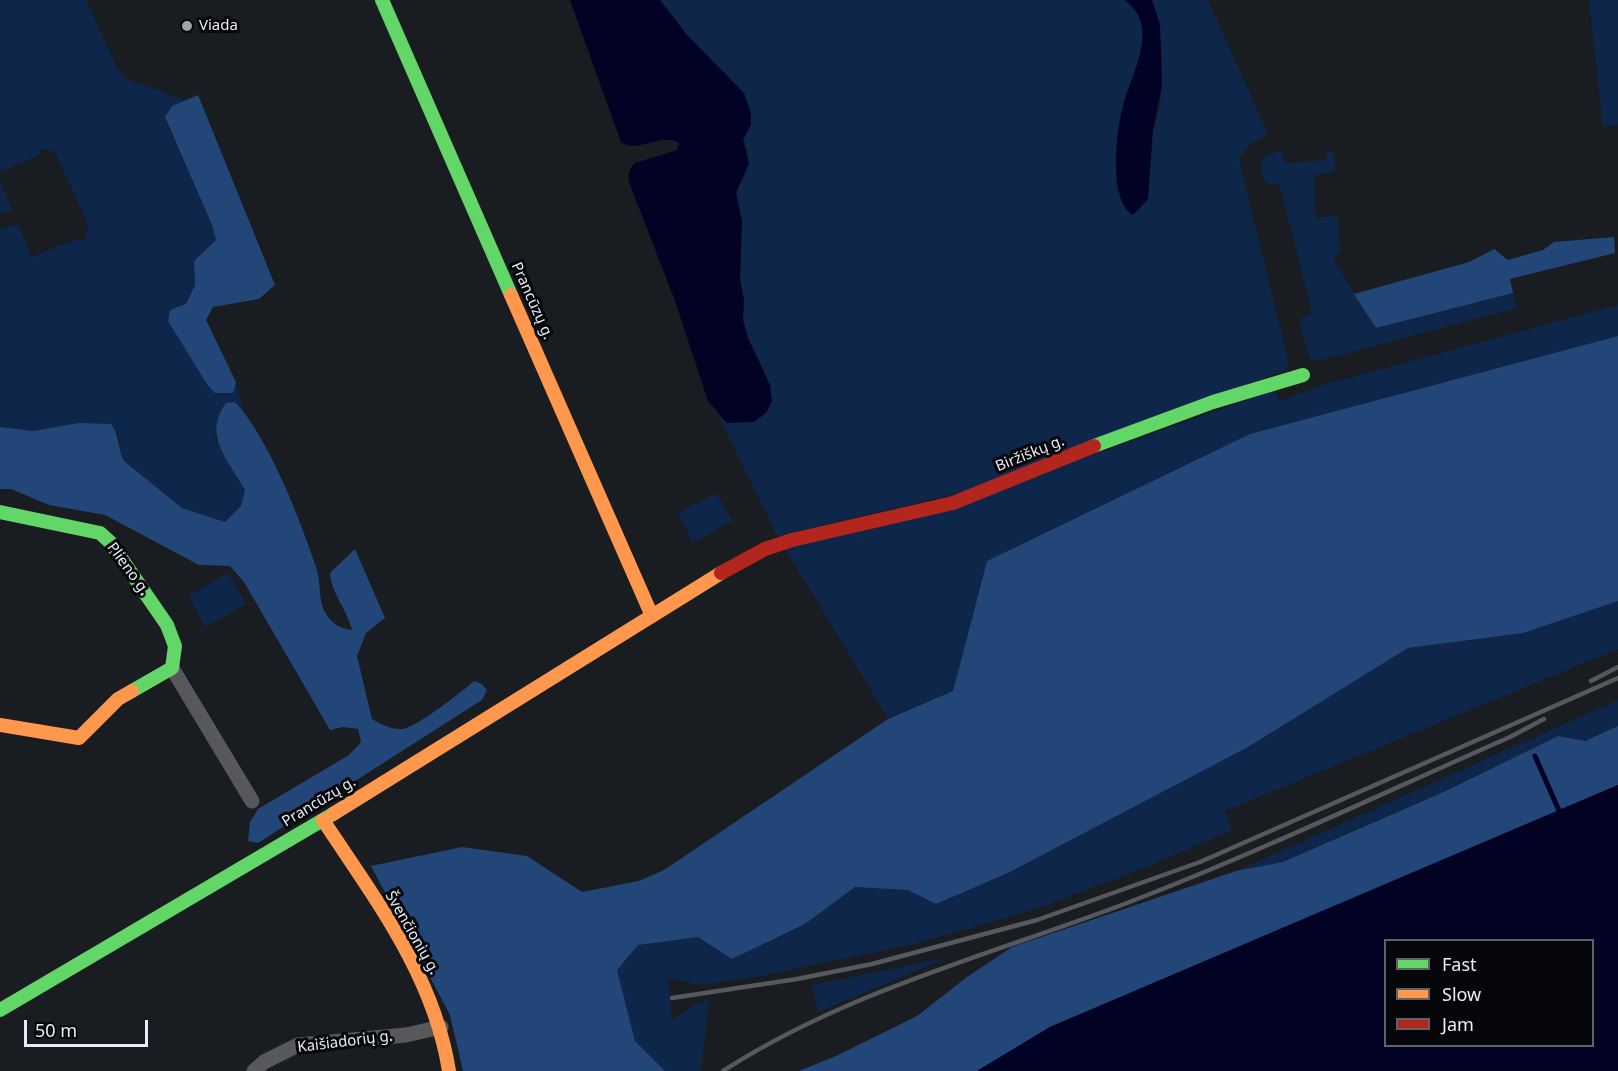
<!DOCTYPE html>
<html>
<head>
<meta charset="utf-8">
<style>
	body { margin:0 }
	#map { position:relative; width:1618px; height:1071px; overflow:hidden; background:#191c20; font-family:"Noto Sans",sans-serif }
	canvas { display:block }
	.legend { position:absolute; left:1384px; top:939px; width:210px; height:108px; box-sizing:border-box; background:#050609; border:2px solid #606266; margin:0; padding:8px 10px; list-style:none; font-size:18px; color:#e9ecf2 }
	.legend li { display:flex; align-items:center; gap:12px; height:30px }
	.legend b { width:30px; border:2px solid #606266 }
	.scale { position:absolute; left:24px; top:1020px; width:124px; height:27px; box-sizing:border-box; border:3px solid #e9ecf2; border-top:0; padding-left:8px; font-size:18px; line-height:21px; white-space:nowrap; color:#e9ecf2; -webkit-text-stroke:4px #050609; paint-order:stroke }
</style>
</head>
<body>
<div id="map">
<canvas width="1618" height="1071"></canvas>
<ul class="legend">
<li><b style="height:8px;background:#63d668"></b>Fast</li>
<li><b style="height:8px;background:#ff974d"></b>Slow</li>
<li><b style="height:8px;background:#b3261e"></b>Jam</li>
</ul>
<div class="scale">50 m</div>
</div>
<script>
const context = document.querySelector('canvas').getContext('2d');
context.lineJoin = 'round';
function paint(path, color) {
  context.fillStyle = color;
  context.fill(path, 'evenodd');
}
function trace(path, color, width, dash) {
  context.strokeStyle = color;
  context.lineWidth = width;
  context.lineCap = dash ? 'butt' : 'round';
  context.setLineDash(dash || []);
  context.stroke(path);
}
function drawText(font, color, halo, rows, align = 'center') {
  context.font = font + ' "Noto Sans",sans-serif';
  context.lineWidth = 6;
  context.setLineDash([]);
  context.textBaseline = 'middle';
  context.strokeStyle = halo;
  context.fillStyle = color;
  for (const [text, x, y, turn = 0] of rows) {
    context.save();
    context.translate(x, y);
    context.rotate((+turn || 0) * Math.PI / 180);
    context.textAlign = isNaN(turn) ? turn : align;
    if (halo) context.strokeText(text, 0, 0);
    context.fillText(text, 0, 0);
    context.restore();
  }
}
const green = new Path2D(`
	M 0,0 L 86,0 L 117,68 L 129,80 L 185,100 L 172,106 L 165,118 L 212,225 L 216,240 L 194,261 L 195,285 L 186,304 L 233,393 L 236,382 L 243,411 L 235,402 L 215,437 L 245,490 L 241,506 L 225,522 L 182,508 L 124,461 L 119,451 L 119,434 L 78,423 L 33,431 L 0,427 L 0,230 L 18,224 L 32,257 L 76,239 L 84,241 L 88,225 L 55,152 L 41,149 L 39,155 L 0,172 Z
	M 660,0 L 1125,0 C 1162,28 1131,73 1123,108 C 1117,133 1115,166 1117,192 C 1129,172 1142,152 1152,132 C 1168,100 1163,33 1152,0 L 1208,0 L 1268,134 L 1248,146 L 1239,159 L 1289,364 L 1283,371 L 962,492 L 777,536 L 718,415 L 727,423 L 770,385 L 748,338 L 743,320 L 744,300 L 740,279 L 742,221 L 735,200 L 738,186 L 745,175 L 748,151 L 743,140 C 749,122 753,124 748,102 L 687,35 Z
	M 1589,0 L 1618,0 L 1618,125 L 1603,127 Z
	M 1326,148 L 1334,153 L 1335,172 L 1314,175 L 1316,218 L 1338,216 L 1340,252 L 1333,259 L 1376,328 L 1513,293 L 1517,308 L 1318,361 L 1309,358 L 1299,320 L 1312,312 L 1279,183 L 1270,184 L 1263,180 L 1260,164 L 1267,154 L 1283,151 L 1284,163 L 1327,160 Z
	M 0,181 L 12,210 L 0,214 Z
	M 1618,305 L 1618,336 L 1250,434 L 987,561 L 953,691 L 888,718 L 785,549 L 1104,451 L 1275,390 L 1280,401 L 1323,385 Z
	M 717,493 L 732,521 L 693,543 L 678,513 Z
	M 228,573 L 246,604 L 206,627 L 188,596 Z
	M 1618,601 L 1618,649 L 1225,811 L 1232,830 L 1147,867 L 1039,908 L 918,943 L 762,976 L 698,985 L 668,978 L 672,1020 L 698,1003 L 709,1000 L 701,1071 L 665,1071 L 635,1041 L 617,970 L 638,945 L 698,937 L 732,959 L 805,924 L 855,887 L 908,890 L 936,904 L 1008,873 L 1248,747 L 1408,648 L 1523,633 Z
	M 1618,700 L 1618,726 L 1585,741 L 1558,736 L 1448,790 L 1283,862 L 1236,871 Z
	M 950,957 L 818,1012 L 811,985 Z`);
const forest = new Path2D(`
	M 198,95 L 275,285 L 259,299 L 213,307 L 206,320 L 236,382 L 233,393 L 215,393 L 207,384 L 168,321 L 170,310 L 186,304 L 195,285 L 194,261 L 216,240 L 212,225 L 165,117 L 172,106 Z
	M 1614,237 L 1615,253 L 1510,279 L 1513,293 L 1376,328 L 1354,294 L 1469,262 L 1494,249 L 1508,260 L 1543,250 L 1554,242 Z
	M 1618,336 L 1618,601 L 1523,633 L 1408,648 L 1248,747 L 1008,873 L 936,904 L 908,890 L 855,887 L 805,924 L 732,959 L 698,937 L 638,945 L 617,970 L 635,1041 L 665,1071 L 463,1071 L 450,1015 L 371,866 L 462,847 L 527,856 L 582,892 L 639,881 L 664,870 L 888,719 L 953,691 L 987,561 L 1250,434 Z
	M 235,402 C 269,438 301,522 317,570 C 321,583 318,602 326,614 C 333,625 340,628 352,630 C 347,609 332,595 330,573 L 355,549 L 385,618 L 366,633 L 357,656 L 372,719 C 381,724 391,730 403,729 C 418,726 460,693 474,681 L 482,684 L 487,690 L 482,700 L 258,843 L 248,841 L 250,822 L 258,809 L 349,755 L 361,742 L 358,729 L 343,727 L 330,730 L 244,582 L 230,566 L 199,565 L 105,515 L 49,505 L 11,489 L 0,489 L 0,427 L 33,431 L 78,423 L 111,424 C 120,436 117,448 124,461 L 182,508 L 225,522 L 241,506 L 245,490 C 229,460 202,436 226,403 Z
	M 1618,726 L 1618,785 L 1050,1027 L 977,1071 L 799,1071 L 836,1056 L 917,1016 L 967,977 L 1012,947 L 1236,871 L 1283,862 L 1448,790 L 1558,736 L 1585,741 Z`);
const water = new Path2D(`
	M 570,0 L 660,0 L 687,35 L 744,93 L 751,113 L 751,125 L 743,140 L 749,163 L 736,193 L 742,221 L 740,279 L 744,300 L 743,320 L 748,338 L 770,385 L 772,401 L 766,413 L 754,422 L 727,423 L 708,401 L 674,298 L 630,185 C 627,176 628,170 635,163 L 677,150 L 679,143 C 662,132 637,154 621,142 Z
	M 1125,0 L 1152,0 L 1160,24 L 1162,85 L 1153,130 L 1148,199 L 1133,215 C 1108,200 1116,132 1123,106 C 1132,72 1161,27 1125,0 Z
	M 1618,785 L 1618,1071 L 977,1071 L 1050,1027 ZM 1386,940 L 1592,940 L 1592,1046 L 1386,1046 Z`);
const stream = new Path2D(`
	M 1535,756 L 1561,815`);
const street = new Path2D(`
	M 172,668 L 252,801
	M 254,1071 L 264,1062 L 298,1045 L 406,1035 L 441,1027`);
const fast = new Path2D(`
	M 382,0 L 511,295
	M 1094,446 L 1213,402 L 1303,375
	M 0,512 L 100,533 L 110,542 L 167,625 L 175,646 L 172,668 L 132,691
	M 0,1010 L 333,814`);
const slow = new Path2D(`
	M 511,295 L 652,616
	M 0,725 L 79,738 L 118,699 L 132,691
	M 333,814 L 721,573
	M 323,820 C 375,899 434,975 449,1071`);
const jam = new Path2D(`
	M 721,573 L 765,549 L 792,540 L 953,503 L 1094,446`);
const rail = new Path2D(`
	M 1591,681 L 1618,667
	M 672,998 L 797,979 L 872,964 L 1037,920 L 1200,862 L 1618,678
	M 723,1071 C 847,991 990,955 1127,903 C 1257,853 1383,793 1510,737 L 1544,719`);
const markers = [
	[187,26,6,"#a0a3a8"]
];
const poiNames = [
	["Viada",199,26]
];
const streetNames = [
	["Prancūzų g.",532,301,66],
	["Biržiškų g.",1030,454,-22],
	["Plieno g.",128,569,54],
	["Prancūzų g.",319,802,-31],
	["Švenčionių g.",412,933,60],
	["Kaišiadorių g.",345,1042,-7]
];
paint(green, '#0e264a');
paint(forest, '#234679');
paint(water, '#020324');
trace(stream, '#020324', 5);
trace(street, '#56585c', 15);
trace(fast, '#63d668', 14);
trace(slow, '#ff974d', 14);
trace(jam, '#b3261e', 14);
trace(rail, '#55585c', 4.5);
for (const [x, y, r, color] of markers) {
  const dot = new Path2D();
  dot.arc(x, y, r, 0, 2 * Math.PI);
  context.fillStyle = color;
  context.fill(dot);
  trace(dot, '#050609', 2);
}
drawText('15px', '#e9ecf2', '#050609', poiNames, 'left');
drawText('15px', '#e9ecf2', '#050609', streetNames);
</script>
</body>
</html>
